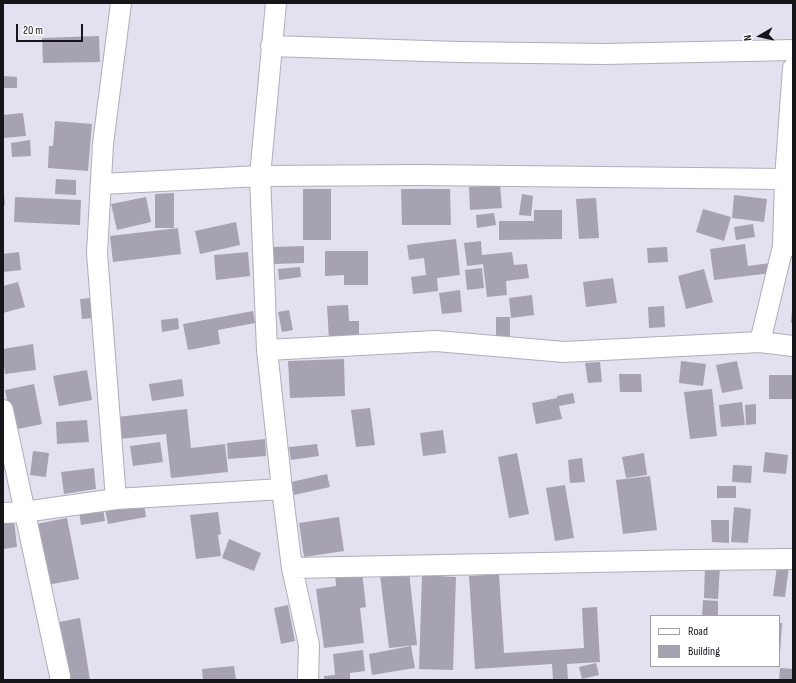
<!DOCTYPE html>
<html>
<head>
<meta charset="utf-8">
<style>
	body { margin:0 }
	#map { position:relative; width:796px; height:683px; overflow:hidden; background:#e3e0ef; font-family:"Sofia Sans Condensed",sans-serif }
	canvas { display:block }
	.frame { position:absolute; inset:0; border:4px solid #16151a; pointer-events:none }
	.legend { position:absolute; left:650px; top:615px; width:130px; height:52px; box-sizing:border-box; background:#fff; border:1px solid #a2a1a3; margin:0; padding:5px 7px; list-style:none; font-size:12px; color:#16151a }
	.legend li { display:flex; align-items:center; gap:8px; height:20px }
	.legend b { width:20px; border:1px solid #a2a1a3 }
	.north { position:absolute; left:740px; top:16px; width:40px; height:40px; -webkit-text-stroke:3px #fff; paint-order:stroke; rotate:261deg; font-size:11px; font-weight:700; line-height:16px; text-align:center; color:#16151a }
	.north::after { content:''; display:block; margin:auto; width:14px; height:18px; background:#16151a; clip-path:polygon(50% 0,100% 100%,50% 72%,0 100%) }
	.scale { position:absolute; left:16px; top:24px; width:67px; height:18px; box-sizing:border-box; border:2px solid #16151a; border-top:0; padding-left:5px; font-size:12px; line-height:14px; white-space:nowrap; color:#16151a; -webkit-text-stroke:3px #fff; paint-order:stroke }
</style>
</head>
<body>
<div id="map">
<canvas width="796" height="683"></canvas>
<div class="frame"></div>
<ul class="legend">
<li><b style="height:5px;background:#fff"></b>Road</li>
<li><b style="height:11px;background:#a6a2b1"></b>Building</li>
</ul>
<div class="north">N</div>
<div class="scale">20 m</div>
</div>
<script>
const context = document.querySelector('canvas').getContext('2d');
context.lineJoin = 'round';
function paint(path, color) {
  context.fillStyle = color;
  context.fill(path, 'evenodd');
}
function trace(path, color, width, dash) {
  context.strokeStyle = color;
  context.lineWidth = width;
  context.lineCap = dash ? 'butt' : 'round';
  context.setLineDash(dash || []);
  context.stroke(path);
}
const building = new Path2D(`
	M 99,36 L 100,62 L 43,63 L 42,38 Z
	M 3,76 L 17,77 L 17,88 L 3,88 Z
	M 23,113 L 26,136 L 3,138 L 3,115 Z
	M 55,121 L 92,124 L 88,171 L 48,168 L 49,146 L 53,146 Z
	M 30,140 L 31,156 L 12,157 L 11,143 Z
	M 56,179 L 76,180 L 76,195 L 55,194 Z
	M 500,185 L 502,208 L 470,210 L 469,187 Z
	M 303,189 L 331,189 L 331,240 L 303,240 Z
	M 401,189 L 450,189 L 451,225 L 402,225 Z
	M 3,193 L 4,193 L 5,205 L 3,205 Z
	M 174,193 L 174,228 L 155,228 L 155,194 Z
	M 522,194 L 533,196 L 531,216 L 519,215 Z
	M 734,195 L 767,199 L 764,222 L 732,218 Z
	M 15,197 L 81,200 L 80,225 L 14,222 Z
	M 146,197 L 151,222 L 117,230 L 111,204 Z
	M 596,198 L 599,238 L 579,239 L 576,199 Z
	M 703,209 L 731,217 L 724,241 L 696,232 Z
	M 534,210 L 562,210 L 562,239 L 499,240 L 499,221 L 534,221 Z
	M 494,213 L 496,225 L 477,228 L 476,215 Z
	M 236,222 L 240,245 L 200,254 L 195,231 Z
	M 753,224 L 755,237 L 736,240 L 734,227 Z
	M 178,228 L 181,254 L 113,262 L 110,236 Z
	M 456,239 L 460,275 L 437,278 L 438,291 L 413,294 L 411,277 L 426,275 L 424,258 L 409,260 L 407,245 Z
	M 481,241 L 482,255 L 512,252 L 514,265 L 527,264 L 529,278 L 506,281 L 507,295 L 487,297 L 483,264 L 467,266 L 464,243 Z
	M 745,244 L 748,266 L 770,263 L 771,273 L 714,280 L 710,249 Z
	M 304,246 L 304,263 L 274,264 L 273,247 Z
	M 667,247 L 668,262 L 648,263 L 647,248 Z
	M 325,251 L 368,251 L 368,285 L 344,285 L 344,275 L 325,276 Z
	M 19,252 L 21,270 L 3,272 L 3,254 Z
	M 248,252 L 250,276 L 216,280 L 214,255 Z
	M 300,267 L 301,277 L 279,280 L 278,269 Z
	M 482,268 L 484,288 L 467,290 L 465,270 Z
	M 704,269 L 713,302 L 686,309 L 678,276 Z
	M 613,278 L 617,303 L 586,307 L 583,282 Z
	M 18,282 L 25,307 L 3,313 L 3,286 Z
	M 460,290 L 462,312 L 442,314 L 439,293 Z
	M 532,295 L 534,315 L 511,318 L 509,298 Z
	M 91,298 L 93,318 L 82,319 L 80,299 Z
	M 348,305 L 349,321 L 359,321 L 359,339 L 329,340 L 327,306 Z
	M 664,306 L 665,327 L 649,328 L 648,307 Z
	M 289,310 L 293,330 L 282,332 L 278,312 Z
	M 792,310 L 793,310 L 793,323 L 791,323 Z
	M 253,311 L 255,323 L 218,330 L 220,344 L 188,350 L 183,324 Z
	M 496,317 L 510,317 L 510,337 L 496,337 Z
	M 178,318 L 179,329 L 162,332 L 161,320 Z
	M 33,344 L 36,370 L 5,374 L 3,357 L 3,349 Z
	M 344,359 L 345,396 L 290,398 L 288,361 Z
	M 681,361 L 706,364 L 703,386 L 679,383 Z
	M 737,361 L 743,389 L 722,393 L 716,365 Z
	M 600,362 L 602,382 L 588,383 L 585,363 Z
	M 87,370 L 92,400 L 59,406 L 53,376 Z
	M 619,374 L 641,374 L 642,392 L 620,392 Z
	M 769,375 L 793,375 L 793,399 L 769,399 Z
	M 182,379 L 184,396 L 152,401 L 149,384 Z
	M 34,384 L 42,424 L 13,430 L 5,390 Z
	M 712,389 L 717,436 L 690,439 L 684,392 Z
	M 573,393 L 575,403 L 559,406 L 562,419 L 536,424 L 532,403 L 557,398 L 557,396 Z
	M 742,402 L 745,425 L 721,427 L 719,405 Z
	M 756,404 L 756,424 L 746,425 L 745,405 Z
	M 370,408 L 375,445 L 356,447 L 351,410 Z
	M 187,409 L 191,448 L 225,444 L 228,472 L 171,478 L 166,434 L 120,439 L 117,417 Z
	M 87,420 L 89,442 L 57,444 L 56,422 Z
	M 443,430 L 446,453 L 423,456 L 420,433 Z
	M 265,439 L 266,456 L 228,459 L 227,443 Z
	M 160,442 L 163,462 L 133,466 L 130,446 Z
	M 317,444 L 319,456 L 291,460 L 289,447 Z
	M 33,451 L 49,453 L 46,477 L 30,475 Z
	M 765,452 L 788,455 L 786,474 L 763,472 Z
	M 517,453 L 529,514 L 509,518 L 498,457 Z
	M 644,453 L 647,475 L 626,478 L 622,457 Z
	M 582,458 L 585,482 L 570,483 L 568,460 Z
	M 733,465 L 752,466 L 751,483 L 732,482 Z
	M 94,468 L 96,489 L 64,494 L 61,472 Z
	M 327,474 L 330,487 L 294,495 L 291,482 Z
	M 650,476 L 657,530 L 623,534 L 616,480 Z
	M 565,485 L 574,538 L 555,541 L 546,488 Z
	M 717,486 L 736,486 L 736,498 L 717,498 Z
	M 144,503 L 146,517 L 108,524 L 105,510 Z
	M 734,507 L 751,509 L 748,543 L 731,542 Z
	M 103,508 L 105,521 L 81,525 L 79,511 Z
	M 218,512 L 221,534 L 218,535 L 221,556 L 196,559 L 190,515 Z
	M 339,517 L 344,551 L 304,557 L 299,523 Z
	M 67,518 L 79,579 L 47,585 L 36,524 Z
	M 14,520 L 17,547 L 3,549 L 3,522 Z
	M 711,520 L 729,520 L 729,543 L 712,542 Z
	M 229,539 L 261,553 L 254,571 L 222,558 Z
	M 705,565 L 720,566 L 718,599 L 704,598 Z
	M 777,566 L 789,567 L 785,597 L 773,596 Z
	M 362,571 L 366,607 L 360,608 L 364,643 L 324,648 L 316,589 L 336,586 L 335,574 Z
	M 409,572 L 417,645 L 389,648 L 380,575 Z
	M 499,574 L 504,653 L 584,648 L 582,608 L 597,607 L 600,662 L 567,664 L 568,680 L 553,680 L 552,664 L 475,669 L 469,576 Z
	M 422,575 L 456,577 L 453,670 L 419,669 Z
	M 703,600 L 718,601 L 718,616 L 702,616 Z
	M 288,605 L 295,641 L 281,644 L 274,608 Z
	M 80,618 L 90,680 L 70,680 L 59,622 Z
	M 779,623 L 782,623 L 780,654 L 779,654 Z
	M 411,646 L 415,668 L 372,675 L 369,654 Z
	M 363,650 L 365,671 L 350,673 L 350,680 L 324,680 L 324,676 L 335,675 L 333,654 Z
	M 596,663 L 599,675 L 582,679 L 579,667 Z
	M 234,666 L 236,680 L 203,680 L 202,669 Z
	M 780,668 L 793,669 L 793,680 L 779,680 Z`);
const street = new Path2D(`
	M 276,3 L 260,176 L 267,350 L 282,489 L 292,568 L 309,645 L 308,680
	M 271,46 L 458,52 L 604,54 L 793,50
	M 793,68 L 785,179 L 783,246 L 793,246
	M 101,184 L 260,176 L 421,175 L 785,179
	M 760,342 L 783,246
	M 267,350 L 436,341 L 564,352 L 760,342 L 793,346
	M 3,410 L 60,676 L 60,680
	M 116,499 L 97,253 L 103,144 L 121,3
	M 3,513 L 24,512 L 116,499 L 282,489
	M 292,568 L 694,560 L 793,559`);
paint(building, '#a6a2b1');
trace(street, '#b0adbb', 22);
trace(street, '#fff', 20);
</script>
</body>
</html>
